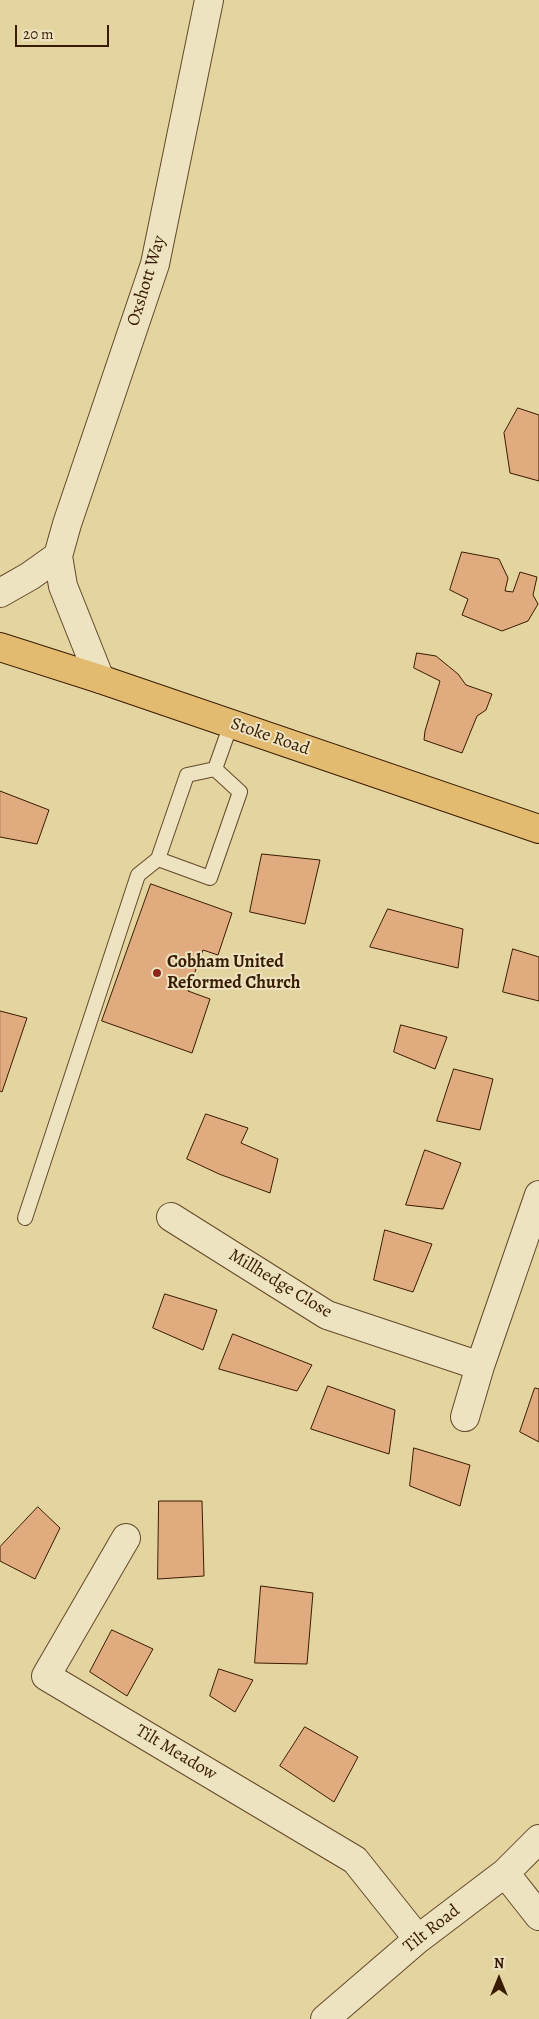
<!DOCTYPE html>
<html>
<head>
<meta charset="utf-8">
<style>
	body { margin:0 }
	#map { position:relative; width:539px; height:2019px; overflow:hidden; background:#e4d4a0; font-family:Alegreya,serif }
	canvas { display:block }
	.north { position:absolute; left:474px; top:1954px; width:50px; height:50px; -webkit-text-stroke:4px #ede3c1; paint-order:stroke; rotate:0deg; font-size:14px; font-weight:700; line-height:20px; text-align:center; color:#391b01 }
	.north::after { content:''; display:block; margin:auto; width:18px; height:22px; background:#391b01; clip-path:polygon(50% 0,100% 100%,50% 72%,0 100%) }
	.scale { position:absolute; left:15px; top:25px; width:94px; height:22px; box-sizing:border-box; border:2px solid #391b01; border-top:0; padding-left:6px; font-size:15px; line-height:18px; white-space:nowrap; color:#391b01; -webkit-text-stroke:4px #ede3c1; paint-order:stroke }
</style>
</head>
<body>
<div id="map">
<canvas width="539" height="2019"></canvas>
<div class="north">N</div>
<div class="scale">20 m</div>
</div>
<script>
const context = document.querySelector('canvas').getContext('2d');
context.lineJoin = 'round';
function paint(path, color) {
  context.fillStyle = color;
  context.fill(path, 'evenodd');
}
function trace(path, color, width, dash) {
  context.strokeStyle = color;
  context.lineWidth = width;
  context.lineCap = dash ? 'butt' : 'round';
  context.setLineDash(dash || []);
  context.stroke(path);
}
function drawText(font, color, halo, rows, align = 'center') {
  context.font = font + ' Alegreya,serif';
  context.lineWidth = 4;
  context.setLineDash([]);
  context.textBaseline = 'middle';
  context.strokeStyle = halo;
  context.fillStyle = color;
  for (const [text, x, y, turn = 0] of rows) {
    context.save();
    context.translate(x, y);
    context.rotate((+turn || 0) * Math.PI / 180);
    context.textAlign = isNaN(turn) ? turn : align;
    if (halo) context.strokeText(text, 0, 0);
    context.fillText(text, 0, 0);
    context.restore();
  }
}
const building = new Path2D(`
	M 518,408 L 539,415 L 539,481 L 510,473 L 504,433 Z
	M 462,552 L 499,559 L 508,578 L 505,591 L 513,592 L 520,572 L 537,577 L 533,595 L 538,604 L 528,621 L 502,631 L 462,615 L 468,599 L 450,590 Z
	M 417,653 L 436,656 L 458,674 L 466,685 L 492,694 L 486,710 L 477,716 L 462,753 L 424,740 L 425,731 L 440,681 L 414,668 Z
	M 0,791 L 49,810 L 37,844 L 0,837 Z
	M 262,854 L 320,860 L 305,924 L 250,912 Z
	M 151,884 L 232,913 L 218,955 L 203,950 L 188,991 L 210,999 L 192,1053 L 102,1021 Z
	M 388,909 L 463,929 L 458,968 L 370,947 Z
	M 513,949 L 539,957 L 539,1001 L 503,992 Z
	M 0,1011 L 27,1018 L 2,1092 L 0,1091 Z
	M 401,1025 L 447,1037 L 435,1069 L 394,1052 Z
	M 454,1069 L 493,1079 L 480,1130 L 437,1121 Z
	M 206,1114 L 248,1128 L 241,1143 L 278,1159 L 270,1193 L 219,1174 L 187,1159 Z
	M 425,1150 L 461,1163 L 443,1209 L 406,1205 Z
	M 385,1230 L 432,1244 L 413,1292 L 374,1280 Z
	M 165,1294 L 217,1310 L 203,1350 L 153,1328 Z
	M 233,1334 L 312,1365 L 297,1391 L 219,1369 Z
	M 328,1386 L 395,1410 L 389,1454 L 311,1429 Z
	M 535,1388 L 539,1389 L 539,1442 L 520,1432 Z
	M 414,1448 L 470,1465 L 460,1506 L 410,1486 Z
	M 159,1501 L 202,1501 L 204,1576 L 158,1579 Z
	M 38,1507 L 60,1528 L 35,1579 L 0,1561 L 0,1547 Z
	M 261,1586 L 313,1593 L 307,1664 L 255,1663 Z
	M 112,1630 L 153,1649 L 127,1696 L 90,1672 Z
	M 219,1669 L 253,1680 L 235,1712 L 210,1696 Z
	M 305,1727 L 358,1757 L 334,1802 L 280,1766 Z`);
const service = new Path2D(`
	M 158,859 L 210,878 L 240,792 L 215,769
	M 25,1218 L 138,875 L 158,859 L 187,775 L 215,769 L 231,724`);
const minor = new Path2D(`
	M 0,593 L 30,576 L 58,556
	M 100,679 L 63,586 L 58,556 L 67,524 L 155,264 L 209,0
	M 171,1217 L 327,1315 L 480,1366 L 539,1195
	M 465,1417 L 480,1366
	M 126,1538 L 46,1676 L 355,1860 L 418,1939
	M 505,1873 L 539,1916
	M 325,2019 L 418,1939 L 505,1873 L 539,1839`);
const primary = new Path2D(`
	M 0,647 L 100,679 L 539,829`);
const markers = [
	[157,973,5,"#8f2418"]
];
const streetNames = [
	["Oxshott Way",147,281,-73],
	["Stoke Road",270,737,19],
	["Millhedge Close",280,1284,31],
	["Tilt Meadow",176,1753,31],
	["Tilt Road",432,1929,-38]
];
const poiNames = [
	["Cobham United",167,963],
	["Reformed Church",167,984]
];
paint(building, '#e0ab7f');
trace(building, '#391b01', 1);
trace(service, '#644929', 16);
trace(minor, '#644929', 30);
trace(primary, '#391b01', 30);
trace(service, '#ede3c1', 14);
trace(minor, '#ede3c1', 28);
trace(primary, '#e2ba70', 28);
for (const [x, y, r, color] of markers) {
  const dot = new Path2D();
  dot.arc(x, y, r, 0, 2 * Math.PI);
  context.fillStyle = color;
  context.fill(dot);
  trace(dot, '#ede3c1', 2);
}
drawText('18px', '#391b01', '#ede3c1', streetNames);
drawText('bold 18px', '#391b01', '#ede3c1', poiNames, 'left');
</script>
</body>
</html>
